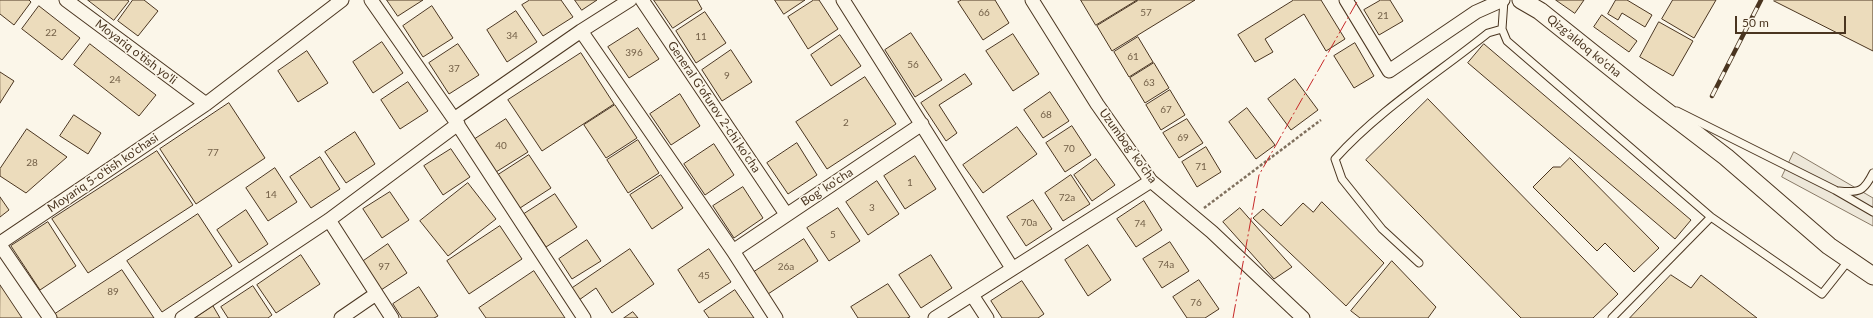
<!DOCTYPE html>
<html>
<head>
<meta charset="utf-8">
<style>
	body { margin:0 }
	#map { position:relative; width:1873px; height:318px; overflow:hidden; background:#fbf6e9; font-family:Lato,sans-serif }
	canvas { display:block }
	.scale { position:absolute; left:1735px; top:16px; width:111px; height:18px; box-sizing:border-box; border:2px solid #4a3520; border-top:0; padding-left:5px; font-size:12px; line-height:14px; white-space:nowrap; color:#4a3520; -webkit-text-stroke:3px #fbf6e9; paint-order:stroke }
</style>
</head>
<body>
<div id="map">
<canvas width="1873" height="318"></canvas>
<div class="scale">50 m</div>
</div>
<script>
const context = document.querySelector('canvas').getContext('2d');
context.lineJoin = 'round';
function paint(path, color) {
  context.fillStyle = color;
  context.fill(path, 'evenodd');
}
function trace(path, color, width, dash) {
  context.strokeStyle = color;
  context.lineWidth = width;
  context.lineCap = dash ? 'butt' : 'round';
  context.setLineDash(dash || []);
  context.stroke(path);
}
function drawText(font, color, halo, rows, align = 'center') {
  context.font = font + ' Lato,sans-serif';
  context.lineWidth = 3;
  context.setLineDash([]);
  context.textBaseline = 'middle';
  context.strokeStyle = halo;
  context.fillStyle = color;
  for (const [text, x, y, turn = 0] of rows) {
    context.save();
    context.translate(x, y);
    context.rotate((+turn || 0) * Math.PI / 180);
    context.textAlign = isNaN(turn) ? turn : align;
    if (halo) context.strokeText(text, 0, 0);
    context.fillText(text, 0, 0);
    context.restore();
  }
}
const parking = new Path2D(`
	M 1794,152 L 1873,198 L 1873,226 L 1782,177 Z`);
const building = new Path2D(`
	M 0,0 L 29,0 L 31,2 L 14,25 L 0,14 Z
	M 88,0 L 127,0 L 129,1 L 114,20 Z
	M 133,0 L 144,0 L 158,11 L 138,36 L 118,21 Z
	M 387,0 L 423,0 L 398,16 Z
	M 530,0 L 561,0 L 573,17 L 543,36 L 522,5 Z
	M 575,0 L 597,0 L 582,10 Z
	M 654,0 L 697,0 L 702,9 L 673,28 Z
	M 775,0 L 805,0 L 784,14 Z
	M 814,0 L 819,0 L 838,29 L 808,49 L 788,17 Z
	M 962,0 L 995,0 L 1009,23 L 983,40 L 958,2 Z
	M 1081,0 L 1137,0 L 1096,25 Z
	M 1139,0 L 1195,0 L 1112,51 L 1097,26 Z
	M 1294,0 L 1321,0 L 1345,39 L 1326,51 L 1304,14 L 1265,39 L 1273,52 L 1255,62 L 1238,35 Z
	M 1381,0 L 1390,0 L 1403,21 L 1379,35 L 1364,10 Z
	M 1556,0 L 1584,0 L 1575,13 Z
	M 1616,0 L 1627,0 L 1652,15 L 1645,27 L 1622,13 L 1618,20 L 1608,14 Z
	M 1673,0 L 1716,0 L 1694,38 L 1662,19 Z
	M 1775,0 L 1873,0 L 1873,51 L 1774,1 Z
	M 39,6 L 80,38 L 62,60 L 22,29 Z
	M 432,6 L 453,38 L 423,57 L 403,26 Z
	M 516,11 L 537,42 L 507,62 L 487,30 Z
	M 705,12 L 726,43 L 696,63 L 676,31 Z
	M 1602,15 L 1637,41 L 1629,52 L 1594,27 Z
	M 1659,22 L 1693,41 L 1673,76 L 1640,57 Z
	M 638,28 L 659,59 L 629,78 L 608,47 Z
	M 911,33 L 942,80 L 915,97 L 885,50 Z
	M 1013,34 L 1039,74 L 1013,91 L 986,51 Z
	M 840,35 L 861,66 L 831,86 L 811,55 Z
	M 1138,37 L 1153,62 L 1129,77 L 1114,52 Z
	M 382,42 L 403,73 L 373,93 L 353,62 Z
	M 1355,43 L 1374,76 L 1354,88 L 1334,56 Z
	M 90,44 L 156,95 L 139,116 L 74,65 Z
	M 458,44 L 479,75 L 449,94 L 429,63 Z
	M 1484,44 L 1691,220 L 1675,239 L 1468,63 Z
	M 731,50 L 752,82 L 722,101 L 702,70 Z
	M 307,51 L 328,83 L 298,102 L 278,71 Z
	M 581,53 L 614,104 L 542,151 L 508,100 Z
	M 1154,63 L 1169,88 L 1145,103 L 1130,78 Z
	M 0,72 L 14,81 L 0,103 Z
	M 965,74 L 972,84 L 939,105 L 957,133 L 946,141 L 921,103 Z
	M 865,77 L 896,124 L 827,169 L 796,122 Z
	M 1295,79 L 1318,110 L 1291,130 L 1268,99 Z
	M 408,82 L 428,111 L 400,129 L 381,100 Z
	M 1170,90 L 1185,115 L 1161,130 L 1146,105 Z
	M 1050,92 L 1069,121 L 1043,138 L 1024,110 Z
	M 680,94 L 700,126 L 671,145 L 650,114 Z
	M 1428,99 L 1618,294 L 1593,318 L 1521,318 L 1366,160 Z
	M 229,103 L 265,158 L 196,204 L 160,149 Z
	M 615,105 L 637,138 L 606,158 L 584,125 Z
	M 1247,108 L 1275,145 L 1256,159 L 1229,122 Z
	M 74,115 L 101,133 L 88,154 L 60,136 Z
	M 506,119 L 528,152 L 496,172 L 475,139 Z
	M 1187,119 L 1203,143 L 1179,158 L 1163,133 Z
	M 1072,126 L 1091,155 L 1065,172 L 1046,143 Z
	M 1017,127 L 1037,154 L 983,193 L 963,165 Z
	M 27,129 L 67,157 L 26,193 L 0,176 L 0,169 Z
	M 355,132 L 375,164 L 346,183 L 325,152 Z
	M 638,140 L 659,173 L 628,193 L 607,160 Z
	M 797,143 L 817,175 L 788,194 L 767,163 Z
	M 714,144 L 734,175 L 705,195 L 684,164 Z
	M 1206,147 L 1221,172 L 1197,187 L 1182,162 Z
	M 451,149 L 470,177 L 443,195 L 424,166 Z
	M 157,151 L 193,205 L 88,273 L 52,219 Z
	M 529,155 L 551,188 L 520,208 L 498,175 Z
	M 915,156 L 936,189 L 905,209 L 884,176 Z
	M 320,157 L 340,189 L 311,208 L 290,177 Z
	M 1570,158 L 1659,248 L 1634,272 L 1605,243 L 1597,251 L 1533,187 L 1553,167 L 1560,167 Z
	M 1096,159 L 1115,185 L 1092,201 L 1074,175 Z
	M 275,168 L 297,202 L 268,221 L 246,188 Z
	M 661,175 L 683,208 L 652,229 L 630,195 Z
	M 1071,175 L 1090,204 L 1063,221 L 1045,193 Z
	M 877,181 L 899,214 L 868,235 L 846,202 Z
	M 468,183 L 496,219 L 448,256 L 420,221 Z
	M 743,187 L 763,218 L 734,238 L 713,206 Z
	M 390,192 L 409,220 L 382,238 L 363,209 Z
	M 555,194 L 577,227 L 546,247 L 524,214 Z
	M 0,197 L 9,210 L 0,217 Z
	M 1033,200 L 1052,229 L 1026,246 L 1007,217 Z
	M 1144,201 L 1162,230 L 1136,247 L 1117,219 Z
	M 1322,202 L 1384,263 L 1346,306 L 1253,218 L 1263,209 L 1281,226 L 1303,203 L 1313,212 Z
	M 838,208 L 860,241 L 829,261 L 807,228 Z
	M 1240,208 L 1292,267 L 1274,279 L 1223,222 Z
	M 246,210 L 268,244 L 239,263 L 217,230 Z
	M 198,214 L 232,266 L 162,312 L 127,261 Z
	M 48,222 L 76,266 L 40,290 L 11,246 Z
	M 500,226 L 522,259 L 469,294 L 447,261 Z
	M 804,239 L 818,261 L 768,294 L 754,272 Z
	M 587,240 L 601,261 L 572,279 L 559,259 Z
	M 1170,242 L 1189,271 L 1162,288 L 1143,259 Z
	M 388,244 L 407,273 L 381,290 L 362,262 Z
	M 1088,245 L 1111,280 L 1088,296 L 1065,260 Z
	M 630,249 L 654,284 L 612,313 L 596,288 L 579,300 L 571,289 Z
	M 709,249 L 731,282 L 699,303 L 678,270 Z
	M 301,255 L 320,284 L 276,313 L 257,285 Z
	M 931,255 L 952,288 L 921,308 L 899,275 Z
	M 1392,261 L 1436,307 L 1428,318 L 1360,318 L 1351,311 Z
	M 122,270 L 154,318 L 57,318 L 55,314 Z
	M 534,271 L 565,318 L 486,318 L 479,308 Z
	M 1671,275 L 1691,288 L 1701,275 L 1757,318 L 1630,318 Z
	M 1199,280 L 1219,309 L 1205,318 L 1187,318 L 1173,297 Z
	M 1022,281 L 1044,314 L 1038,318 L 1002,318 L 991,301 Z
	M 888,284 L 910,317 L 907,318 L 858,318 L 851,307 Z
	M 0,285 L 22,318 L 0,318 Z
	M 253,286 L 272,315 L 268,318 L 228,318 L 221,307 Z
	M 419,287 L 438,316 L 434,318 L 402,318 L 393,304 Z
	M 735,290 L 754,318 L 709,318 L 704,311 Z
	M 213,306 L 220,318 L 195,318 Z
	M 633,312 L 638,318 L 624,318 Z`);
const path = new Path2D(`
	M 1204,208 L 1321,120`);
const service = new Path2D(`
	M 1504,0 L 1502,29 L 1507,41 L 1711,217 L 1822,294 L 1849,260
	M 1677,111 L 1835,190 L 1873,212
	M 1839,191 C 1860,193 1864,191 1873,173
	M 1419,263 L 1382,229 L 1342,179 L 1335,159 C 1379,110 1437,74 1488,33 L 1502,29
	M 1612,318 L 1711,217`);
const minor = new Path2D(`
	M 66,0 L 206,104
	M 371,0 L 454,119 L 584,318
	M 642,0 L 786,214
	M 843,0 L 1012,268
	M 1032,0 L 1097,104 L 1151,181 L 1212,232 L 1303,318
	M 1346,0 L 1389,71 L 1476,12 L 1503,0
	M 581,31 L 733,251 L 776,318
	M 454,119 L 581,31 L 630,0
	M 329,220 L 392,318
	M 0,243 L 206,104 L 342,0
	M 0,245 L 50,318
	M 733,251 L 922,124
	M 972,295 L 987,318
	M 182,318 L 329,220 L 458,124
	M 341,318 L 376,294
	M 935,318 L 1151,181`);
const tertiary = new Path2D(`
	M 1521,0 L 1540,11 L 1645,95 L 1726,157 L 1829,246 L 1873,276`);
const rail = new Path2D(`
	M 1712,96 L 1761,0`);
const power = new Path2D(`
	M 1233,318 L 1259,175 L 1358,0`);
const numberNames = [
	["66",984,13],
	["57",1146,13],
	["21",1383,16],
	["22",51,33],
	["34",512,36],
	["11",701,37],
	["396",634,53],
	["61",1133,57],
	["56",913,65],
	["37",454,69],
	["9",727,76],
	["24",115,80],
	["63",1149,83],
	["67",1166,110],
	["68",1046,115],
	["2",846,123],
	["69",1183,138],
	["40",501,146],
	["70",1069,149],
	["77",213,153],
	["28",32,163],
	["71",1201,167],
	["1",910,183],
	["14",271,195],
	["72a",1067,198],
	["3",872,208],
	["70a",1029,223],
	["74",1140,224],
	["5",833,235],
	["74а",1166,265],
	["97",384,267],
	["26a",786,267],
	["45",704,276],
	["89",113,292],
	["76",1196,303]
];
const streetNames = [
	["Qizg'aldoq ko'cha",1584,46,39],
	["Moyariq o'tish yo'li",136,52,37],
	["General G'ofurov 2-chi ko'cha",714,107,56],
	["Uzumbog' ko'cha",1128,146,54],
	["Moyariq 5-o'tish ko'chasi",103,173,-34],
	["Bog' ko'cha",827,187,-33]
];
paint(parking, '#ede7d9');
trace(parking, '#887966', 1);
paint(building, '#ecdcbc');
trace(building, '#4a3520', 1);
trace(service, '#4a3520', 9);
trace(minor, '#4a3520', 15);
trace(tertiary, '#4a3520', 19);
trace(path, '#7f6f5c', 2.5, [3, 2]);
trace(service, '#fbf6e9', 7);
trace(minor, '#fbf6e9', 13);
trace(tertiary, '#fbf6e9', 17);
trace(rail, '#4a3520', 4.5);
trace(rail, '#fbf6e9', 3, [9]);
trace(power, '#c62828', 1, [14, 3, 2, 3]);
drawText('10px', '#725f47', null, numberNames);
drawText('12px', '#4a3520', '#fbf6e9', streetNames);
</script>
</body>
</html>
